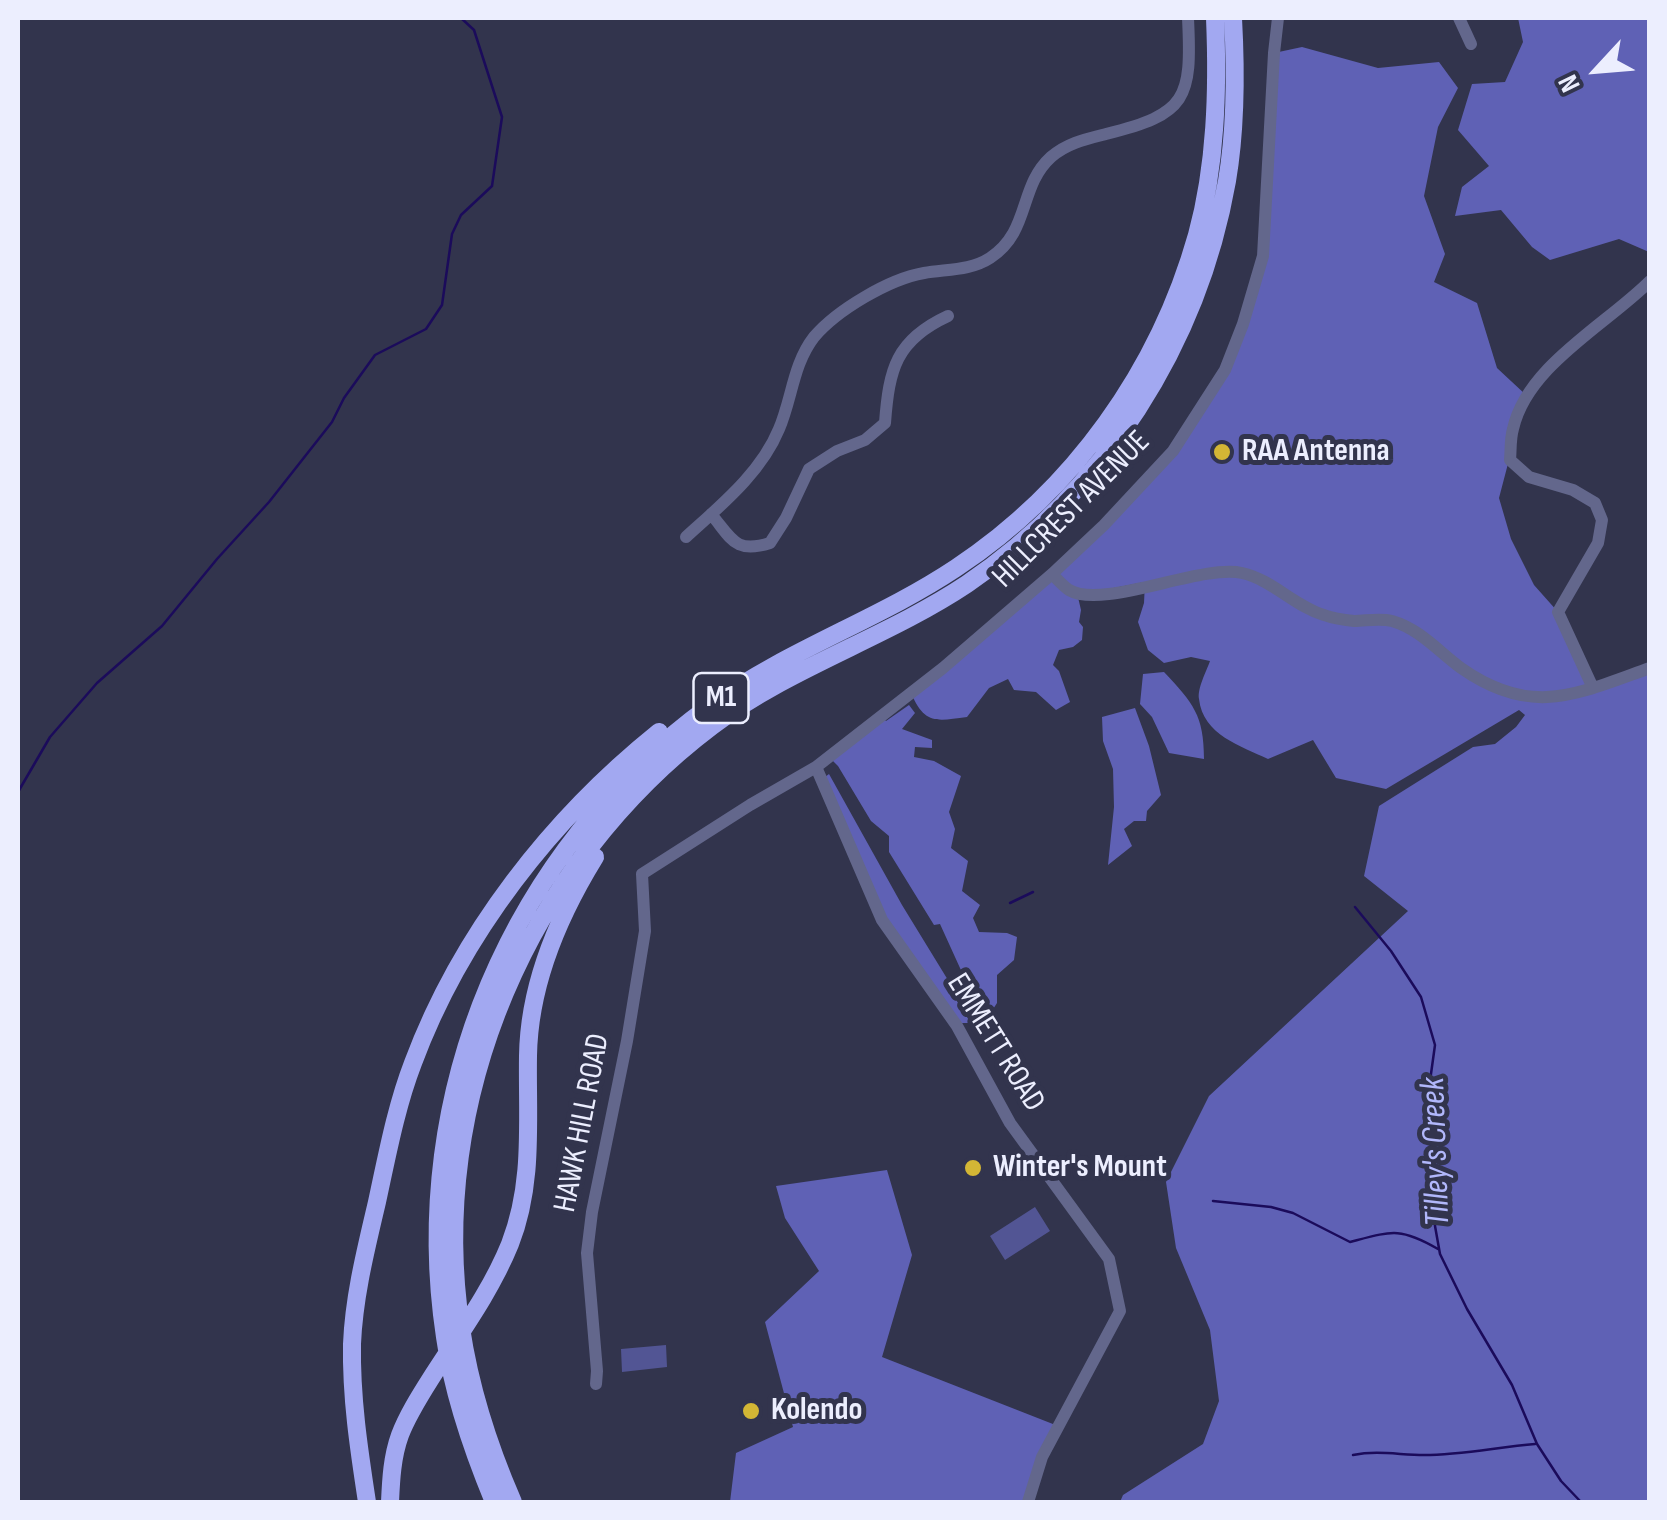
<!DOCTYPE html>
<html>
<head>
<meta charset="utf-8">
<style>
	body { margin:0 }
	#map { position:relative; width:1667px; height:1520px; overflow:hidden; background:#32344d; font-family:"Sofia Sans Condensed",sans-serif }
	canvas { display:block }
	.frame { position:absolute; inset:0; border:20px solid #eceefe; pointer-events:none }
	.north { position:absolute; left:1547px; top:20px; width:100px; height:100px; -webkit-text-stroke:8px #32344d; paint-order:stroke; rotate:244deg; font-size:28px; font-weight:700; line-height:40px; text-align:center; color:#eceefe }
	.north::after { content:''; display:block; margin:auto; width:35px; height:45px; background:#eceefe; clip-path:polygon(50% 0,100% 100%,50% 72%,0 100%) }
</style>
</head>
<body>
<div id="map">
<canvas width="1667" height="1520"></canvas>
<div class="frame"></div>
<div class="north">N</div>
</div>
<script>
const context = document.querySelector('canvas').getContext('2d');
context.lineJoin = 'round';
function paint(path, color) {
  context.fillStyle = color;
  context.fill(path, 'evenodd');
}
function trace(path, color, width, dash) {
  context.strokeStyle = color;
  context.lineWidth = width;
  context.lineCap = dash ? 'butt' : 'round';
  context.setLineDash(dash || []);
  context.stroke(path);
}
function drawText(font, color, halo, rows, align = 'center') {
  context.font = font + ' "Sofia Sans Condensed",sans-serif';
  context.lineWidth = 10;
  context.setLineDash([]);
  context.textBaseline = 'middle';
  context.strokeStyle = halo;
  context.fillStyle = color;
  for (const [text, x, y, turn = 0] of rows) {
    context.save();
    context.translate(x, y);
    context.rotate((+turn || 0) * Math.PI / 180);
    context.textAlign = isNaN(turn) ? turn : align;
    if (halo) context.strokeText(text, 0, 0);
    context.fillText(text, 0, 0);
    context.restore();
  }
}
const green = new Path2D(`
	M 1035,1207 L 1050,1231 L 1005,1260 L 990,1236 Z
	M 666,1345 L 667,1367 L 622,1372 L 621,1349 Z`);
const forest = new Path2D(`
	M 1518,18 L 1646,18 L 1649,21 L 1649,252 L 1619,239 L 1550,260 L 1532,247 L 1501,210 L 1455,216 L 1462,187 L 1489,166 L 1458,130 L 1472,84 L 1505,82 L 1523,42 Z
	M 1302,47 L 1378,68 L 1439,62 L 1458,88 L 1438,127 L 1424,196 L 1445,254 L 1434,282 L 1477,303 L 1497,368 L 1526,395 L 1499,498 L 1511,539 L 1534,585 L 1558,612 L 1593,688 L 1649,669 L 1649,1502 L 1120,1502 L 1123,1495 L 1203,1444 L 1219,1401 L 1210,1330 L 1176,1248 L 1166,1182 L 1209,1096 L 1408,911 L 1364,876 L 1379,806 L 1473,747 L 1495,744 L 1516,727 L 1525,715 L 1519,710 L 1386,789 L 1336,778 L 1313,740 L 1268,759 C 1241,746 1203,735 1199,699 C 1197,689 1206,672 1210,661 L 1191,657 L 1164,663 L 1148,650 L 1138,622 L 1144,603 L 1145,582 L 1083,594 L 1077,593 L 1081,610 L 1079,622 L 1083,627 L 1082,640 L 1073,647 L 1059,650 L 1053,665 L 1059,671 L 1070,702 L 1056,710 L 1036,692 L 1014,690 L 1008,679 L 989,688 L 967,717 C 936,721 925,725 911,693 L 1052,574 L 1173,451 L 1225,370 L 1263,256 L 1274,53 Z
	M 1164,672 C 1193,703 1204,715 1204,759 L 1169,753 L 1152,717 L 1140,704 L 1143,674 Z
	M 909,705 L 915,713 L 902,729 L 932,740 L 932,748 L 915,747 L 914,757 L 934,761 L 961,776 L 949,812 L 955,829 L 951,848 L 968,861 L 962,891 L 980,905 L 973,918 L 979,932 L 1007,933 L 1017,937 L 1014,960 L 997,975 L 997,1003 L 988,1017 L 975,1001 L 940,924 L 934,925 L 889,852 L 889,836 L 871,821 L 838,766 L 829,757 L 881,716 L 886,721 Z
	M 1135,708 L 1149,746 L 1161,795 L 1147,811 L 1146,821 L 1134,821 L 1124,829 L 1132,846 L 1108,865 L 1114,807 L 1113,769 L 1103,741 L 1102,717 Z
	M 829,774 L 902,905 L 951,985 L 972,1023 L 955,1023 L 882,920 L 821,780 Z
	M 887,1170 L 912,1255 L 882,1357 L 1058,1426 L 1028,1502 L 730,1502 L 736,1453 L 793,1427 L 765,1322 L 819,1271 L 785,1218 L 776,1186 Z`);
const stream = new Path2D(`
	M 18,792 L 50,737 L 97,683 L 162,626 L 217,559 L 269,502 L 332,422 L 344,398 L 375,355 L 426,329 L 442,305 L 452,234 L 461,215 L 492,186 L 502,117 L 474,30 L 461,18
	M 1010,903 L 1033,892
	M 1355,907 L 1391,951 L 1421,997 L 1435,1045 L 1430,1081 L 1431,1171 L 1435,1226 L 1440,1254 L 1467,1309 L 1512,1385 L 1537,1444 L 1561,1481 L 1581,1502
	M 1213,1201 L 1271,1207 L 1293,1213 L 1350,1242 C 1392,1231 1400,1227 1438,1249
	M 1353,1455 C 1377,1450 1400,1455 1424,1455 C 1461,1455 1498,1447 1535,1444`);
const minor = new Path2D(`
	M 1459,18 L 1471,44
	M 711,514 C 732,539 735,554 770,543 L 786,518 L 809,469 L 837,451 L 865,440 L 885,423 C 889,369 896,340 948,316
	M 686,537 C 720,506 761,473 779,429 C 792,399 793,364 814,337 C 837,310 889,279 924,273 C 946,269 970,271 990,258 C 1031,231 1018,187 1051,157 C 1067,143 1086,139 1106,134 C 1187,114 1192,99 1188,18
	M 1052,574 C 1057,579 1063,586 1069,590 C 1103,610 1200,564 1242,573 C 1273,580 1294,606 1324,615 C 1332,618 1344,620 1354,621 C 1366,621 1379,618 1392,621 C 1420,629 1439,652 1461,668 C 1532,718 1577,694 1650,668
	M 1593,688 L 1558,612 L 1598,543 L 1602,520 L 1595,503 L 1573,490 L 1529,477 L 1510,460 C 1511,450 1510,439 1513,429 C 1527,366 1606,325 1650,281
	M 816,767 L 882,920 L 957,1026 L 1010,1123 L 1109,1259 L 1120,1311 L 1042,1457 L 1028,1502
	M 596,1384 L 597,1371 L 587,1253 L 592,1212 L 627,1041 L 645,931 L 642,874 L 750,805 L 816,767 L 943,668 L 1052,574 L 1104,525 L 1173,451 L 1225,370 L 1243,324 L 1263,256 L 1274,53 L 1278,18`);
const highway = new Path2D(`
	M 367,1502 C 359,1450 351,1397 352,1344 C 354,1296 366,1249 377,1202 C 387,1156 396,1107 413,1063 C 461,934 552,818 659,732
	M 390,1502 C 391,1480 392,1457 400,1435 C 408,1414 421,1394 433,1375 C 460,1333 491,1291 510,1244 C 534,1183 527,1120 528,1056 C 529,984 558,917 595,857
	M 494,1502 C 472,1449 453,1394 445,1337 C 408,1093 512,850 710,706 C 787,650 878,620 956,568 C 1074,490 1159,370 1197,235 C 1216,165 1218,90 1215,18
	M 513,1502 C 489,1447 470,1388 461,1328 C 426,1100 529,864 712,726 C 790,667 886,638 967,584 C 1104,491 1198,345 1227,181 C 1236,128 1236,72 1233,18`);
const markers = [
	[1222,452,10,"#d3b635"],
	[973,1168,10,"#d3b635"],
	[751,1411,10,"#d3b635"]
];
const shields = [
	[721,698,55]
];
const shieldNames = [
	["M1",721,698]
];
const poiNames = [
	["RAA Antenna",1242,452],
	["Winter's Mount",993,1168],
	["Kolendo",771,1411]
];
const streetNames = [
	["HILLCREST AVENUE",1072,510,-45],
	["EMMETT ROAD",995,1043,58],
	["HAWK HILL ROAD",583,1123,-79]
];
const waterNames = [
	["Tilley's Creek",1437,1152,-92]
];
paint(green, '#525594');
paint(forest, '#5f61b5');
trace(stream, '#1b0b5b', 2.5);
trace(minor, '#63678c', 12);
trace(highway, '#a2a8f1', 18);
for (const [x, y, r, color] of markers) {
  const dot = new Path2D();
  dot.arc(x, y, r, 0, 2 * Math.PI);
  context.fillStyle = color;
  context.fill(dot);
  trace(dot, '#32344d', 4);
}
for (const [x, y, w] of shields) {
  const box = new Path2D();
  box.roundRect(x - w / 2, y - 25, w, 50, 8);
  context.fillStyle = '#32344d';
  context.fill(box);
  trace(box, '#eceefe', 2.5);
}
drawText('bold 30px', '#eceefe', null, shieldNames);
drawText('bold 32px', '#eceefe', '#32344d', poiNames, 'left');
drawText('32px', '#eceefe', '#32344d', streetNames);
drawText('italic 35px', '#b1b7fb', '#32344d', waterNames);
</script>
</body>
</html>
